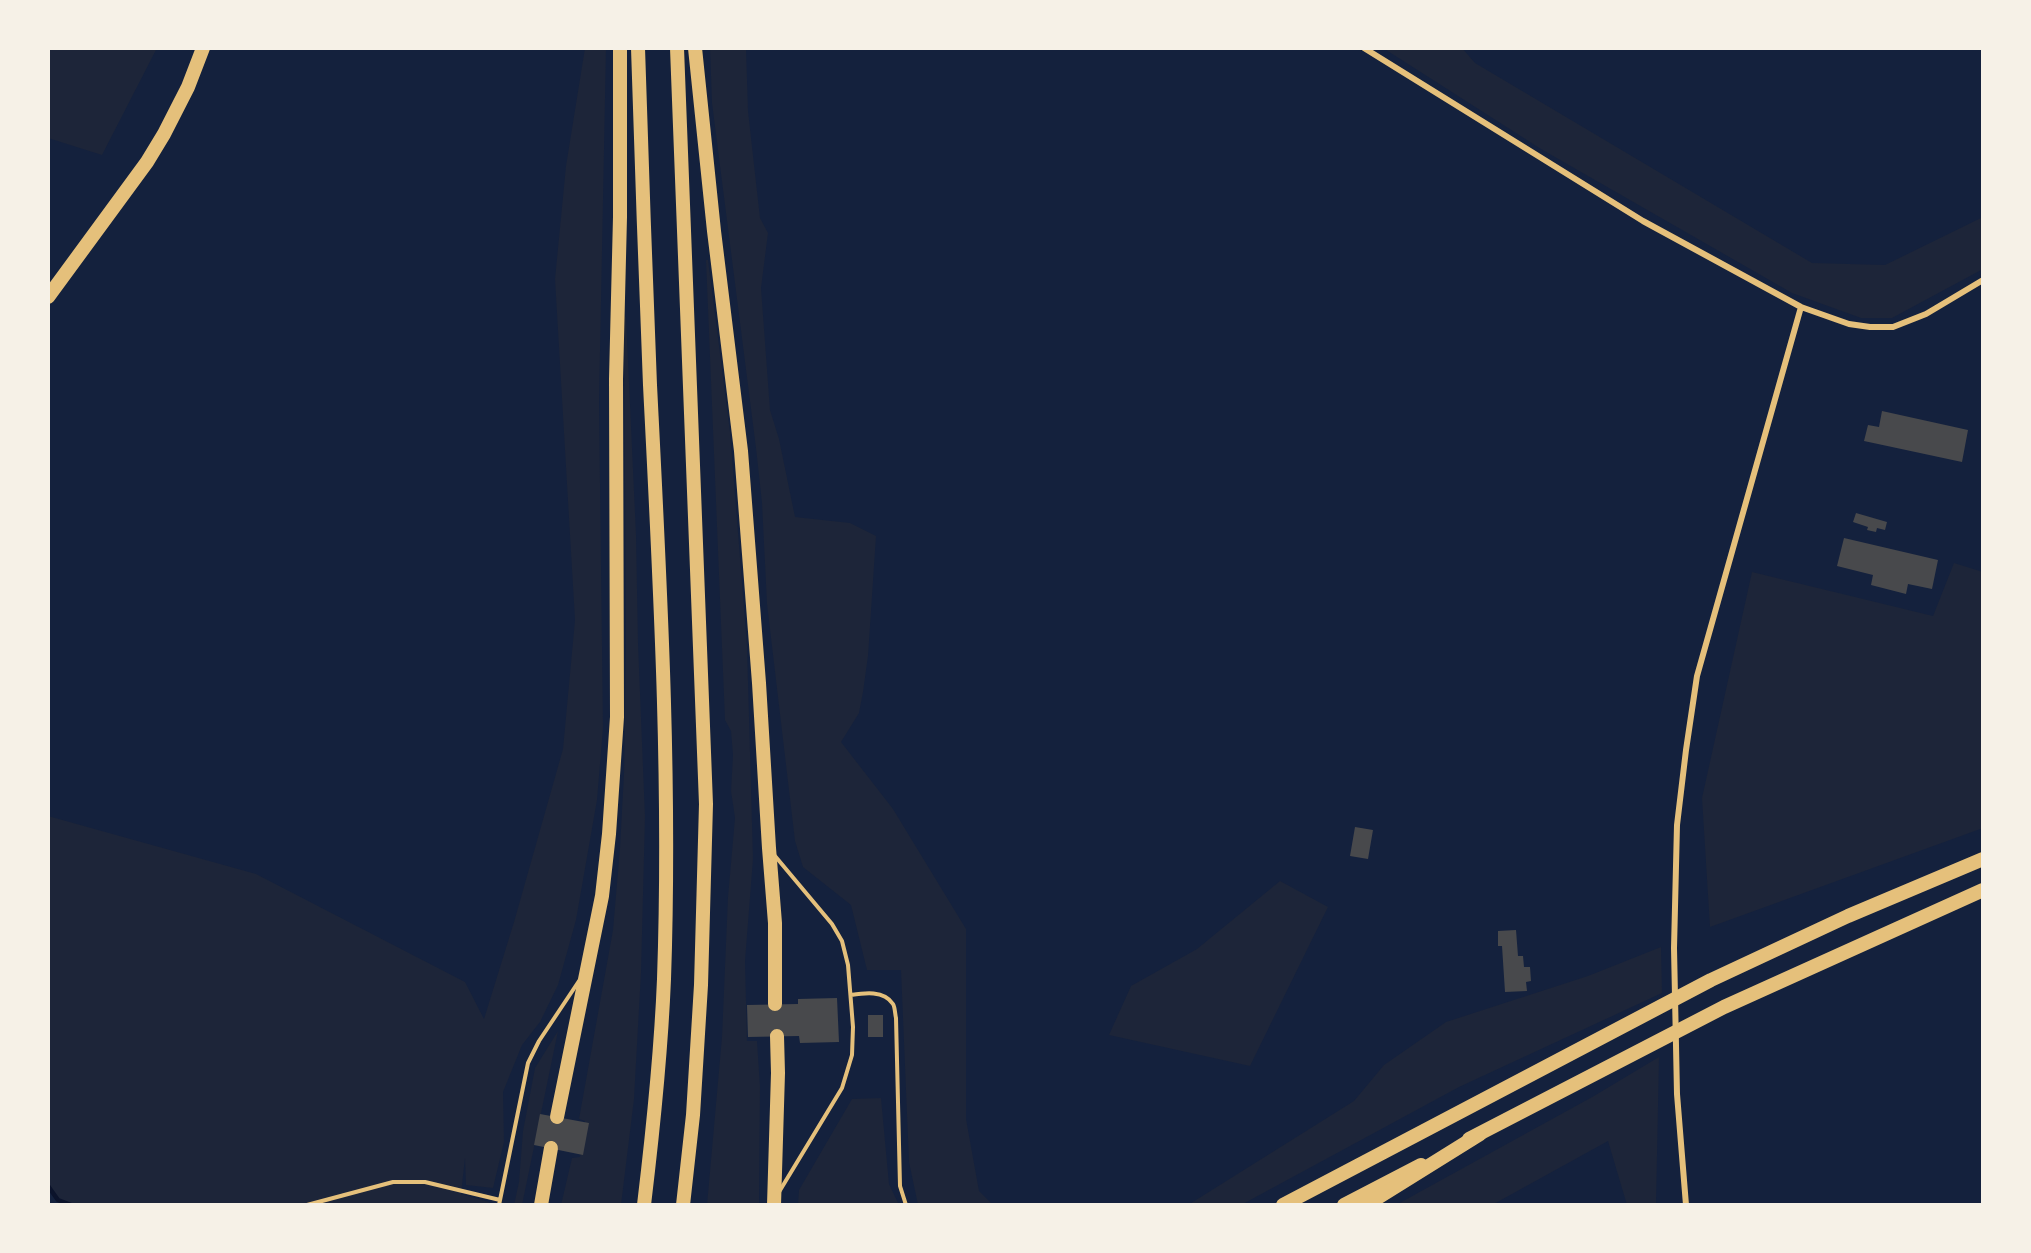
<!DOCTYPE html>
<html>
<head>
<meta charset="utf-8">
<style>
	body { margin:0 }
	#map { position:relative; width:2031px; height:1253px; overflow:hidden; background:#14213d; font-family:Barlow,sans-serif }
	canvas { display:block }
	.frame { position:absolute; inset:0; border:50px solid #f6f1e7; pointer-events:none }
</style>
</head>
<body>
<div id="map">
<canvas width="2031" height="1253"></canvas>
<div class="frame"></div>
</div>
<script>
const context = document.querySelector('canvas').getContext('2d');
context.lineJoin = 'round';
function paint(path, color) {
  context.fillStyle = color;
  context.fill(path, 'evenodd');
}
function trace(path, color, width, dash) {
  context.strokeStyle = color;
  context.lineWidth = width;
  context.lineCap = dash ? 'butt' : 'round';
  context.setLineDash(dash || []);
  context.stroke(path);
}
const green = new Path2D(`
	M 48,48 L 157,48 L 102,155 L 48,138 Z
	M 585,48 L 606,48 L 599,402 L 603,728 L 597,800 L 576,920 L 558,985 L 540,1022 L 522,1045 L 503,1092 L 504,1142 L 493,1188 L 466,1185 L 465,1158 L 461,1194 L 489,1202 L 488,1205 L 71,1205 L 58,1200 L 48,1186 L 48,816 L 256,874 L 465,982 L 484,1019 L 514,922 L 563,749 L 575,620 L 555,279 L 566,166 Z
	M 710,48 L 746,48 L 748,111 L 760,218 L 768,233 L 761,288 L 770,410 L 779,439 L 795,517 L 850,523 L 876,536 L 868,656 L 863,692 L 859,713 L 841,742 L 893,809 L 966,929 L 966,1119 L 979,1191 L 993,1205 L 918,1205 L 909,1162 L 901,970 L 867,970 L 851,905 L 803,867 L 795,841 L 767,604 L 762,503 L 756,448 L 712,103 Z
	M 1383,48 L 1462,48 L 1475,63 L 1812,263 L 1885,265 L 1983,217 L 1983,269 L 1892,318 L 1861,318 L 1792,293 L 1541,149 Z
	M 706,260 L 708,260 L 730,432 L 747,646 L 753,859 L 745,961 L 747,1041 L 757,1041 L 760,1087 L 759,1205 L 707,1205 L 722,1037 L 728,897 L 735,818 L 731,791 L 733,755 L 731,731 L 725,720 Z
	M 624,316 L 626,317 L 636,535 L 638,643 L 645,817 L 641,973 L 634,1099 L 621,1205 L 561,1205 L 572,1158 L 580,1157 L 585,1121 L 579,1119 L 613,930 L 620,848 L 624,773 L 626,647 Z
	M 1954,563 L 1983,572 L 1983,828 L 1710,927 L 1702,798 L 1752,572 L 1933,616 Z
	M 1280,881 L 1328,907 L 1250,1066 L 1109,1035 L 1131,986 L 1197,949 Z
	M 1661,947 L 1662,993 L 1459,1087 L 1241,1205 L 1188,1205 L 1354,1101 L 1384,1065 L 1446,1022 L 1588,976 Z
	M 558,1031 L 522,1205 L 514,1205 L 519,1182 L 523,1131 L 535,1068 Z
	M 1659,1057 L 1656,1205 L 1627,1205 L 1608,1141 L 1492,1205 L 1396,1205 L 1594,1096 Z
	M 881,1098 L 889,1184 L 899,1205 L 798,1205 L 799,1190 L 852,1099 Z`);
const stream = new Path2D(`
	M 48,1186 L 58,1200 L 71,1205`);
const building = new Path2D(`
	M 1882,411 L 1968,430 L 1962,462 L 1864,441 L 1868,425 L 1879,427 Z
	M 1856,513 L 1887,522 L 1885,530 L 1877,528 L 1876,532 L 1867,530 L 1868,527 L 1853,522 Z
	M 1844,538 L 1938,560 L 1932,589 L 1908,584 L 1906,594 L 1871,585 L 1873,575 L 1837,566 Z
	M 1355,827 L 1373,830 L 1368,859 L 1350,856 Z
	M 1516,930 L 1518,956 L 1523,956 L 1524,967 L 1530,967 L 1531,981 L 1526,982 L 1527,991 L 1505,992 L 1502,946 L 1498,946 L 1498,931 Z
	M 837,998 L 839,1042 L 800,1043 L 799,1036 L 748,1037 L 747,1005 L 798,1004 L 798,999 Z
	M 868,1015 L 883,1015 L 883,1037 L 868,1037 Z
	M 540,1114 L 589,1123 L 583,1155 L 534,1145 Z`);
const service = new Path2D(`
	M 775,856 L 832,924 L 842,941 L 848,965 L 853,1027 L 852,1055 L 842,1088 L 779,1192
	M 851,995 C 864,993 884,990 893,1004 C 895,1007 895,1014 896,1018 L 900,1186 L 906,1205
	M 307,1205 L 393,1182 L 425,1182 L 500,1200
	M 499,1205 L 528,1063 L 539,1041 L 579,981`);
const minor = new Path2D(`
	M 1364,48 L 1643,221 L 1801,307 L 1849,324 L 1870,327 L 1893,327 L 1926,314 L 1983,280
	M 1686,1205 L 1677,1094 L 1674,948 L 1677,825 L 1686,750 L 1697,676 L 1801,307`);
const trunk = new Path2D(`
	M 48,297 L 147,162 L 164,134 L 188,87 L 203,48
	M 1469,1139 L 1724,1007 L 1983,890
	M 1283,1205 L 1711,980 L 1848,916 L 1983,859
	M 1344,1205 L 1421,1165`);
const motorway = new Path2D(`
	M 638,48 C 642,160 645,273 650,385 C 660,583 671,781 664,979 C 661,1054 653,1130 644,1205
	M 677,48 L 706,804 L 701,985 L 693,1115 L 683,1205
	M 695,48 L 714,231 L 741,451 L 759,683 L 769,848 L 775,923 L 775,1004
	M 557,1117 L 602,896 L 609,834 L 617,717 L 616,379 L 620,217 L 620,48
	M 541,1205 L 551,1148
	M 774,1205 L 778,1073 L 777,1036
	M 1366,1205 L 1480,1134`);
paint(green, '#1d2539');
trace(stream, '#0b132b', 4.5);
paint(building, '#48494c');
trace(service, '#e5c07b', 4);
trace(minor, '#e5c07b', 6);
trace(trunk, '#e5c07b', 14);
trace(motorway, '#e5c07b', 14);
</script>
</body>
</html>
